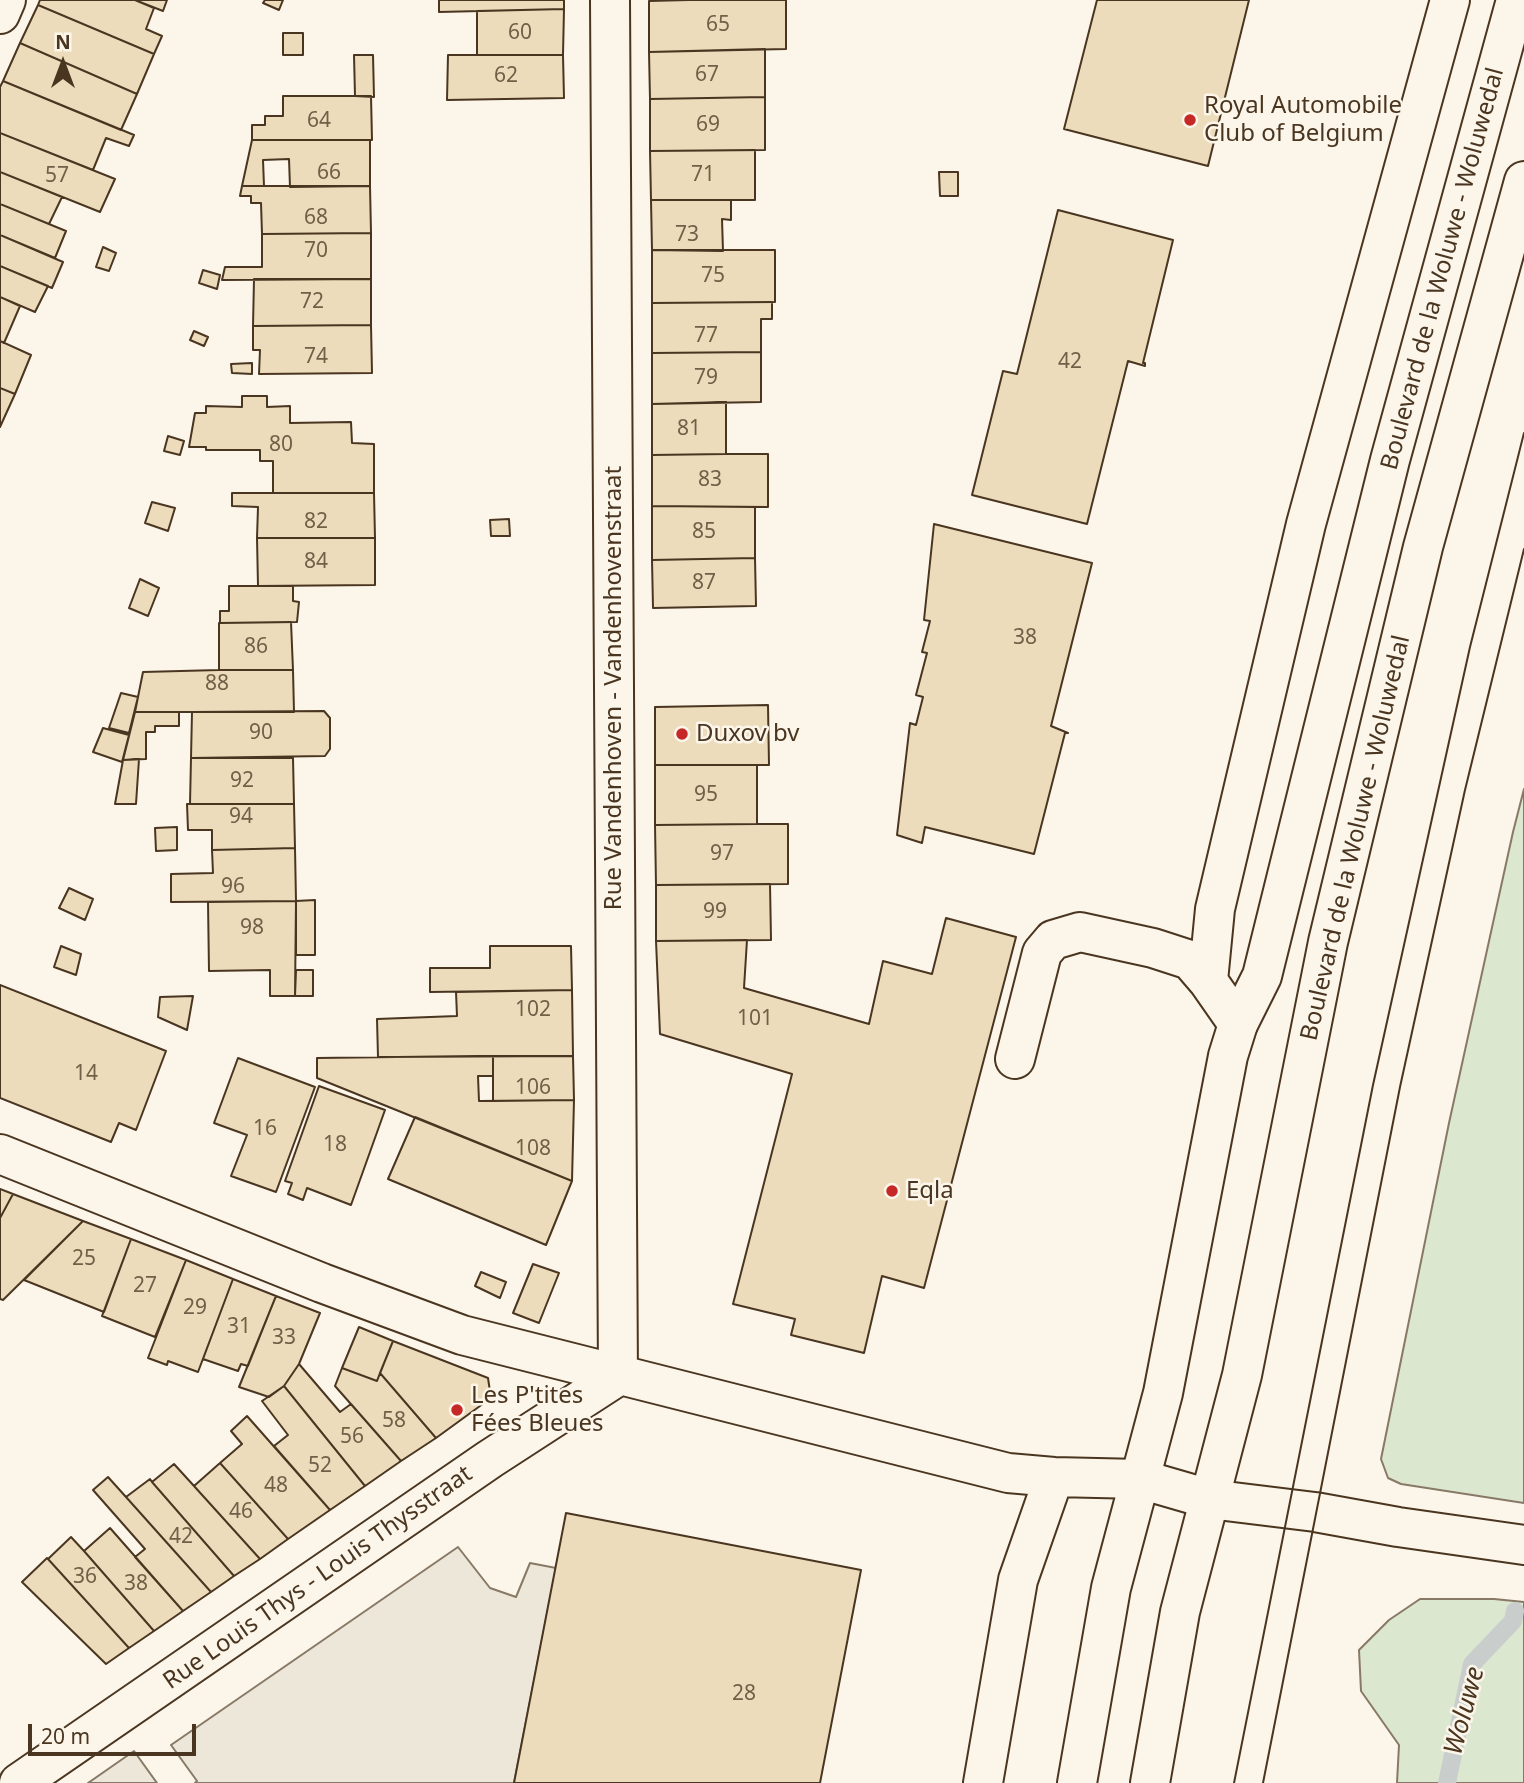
<!DOCTYPE html>
<html>
<head>
<meta charset="utf-8">
<style>
	body { margin:0 }
	#map { position:relative; width:1524px; height:1783px; overflow:hidden; background:#fbf6e9; font-family:"Noto Sans",sans-serif }
	canvas { display:block }
	.north { position:absolute; left:28px; top:28px; width:70px; height:70px; -webkit-text-stroke:5px #fbf6e9; paint-order:stroke; rotate:0deg; font-size:19px; font-weight:700; line-height:28px; text-align:center; color:#4a3520 }
	.north::after { content:''; display:block; margin:auto; width:24px; height:32px; background:#4a3520; clip-path:polygon(50% 0,100% 100%,50% 72%,0 100%) }
	.scale { position:absolute; left:28px; top:1724px; width:168px; height:32px; box-sizing:border-box; border:4px solid #4a3520; border-top:0; padding-left:9px; font-size:21px; line-height:24px; white-space:nowrap; color:#4a3520; -webkit-text-stroke:5px #fbf6e9; paint-order:stroke }
</style>
</head>
<body>
<div id="map">
<canvas width="1524" height="1783"></canvas>
<div class="north">N</div>
<div class="scale">20 m</div>
</div>
<script>
const context = document.querySelector('canvas').getContext('2d');
context.lineJoin = 'round';
function paint(path, color) {
  context.fillStyle = color;
  context.fill(path, 'evenodd');
}
function trace(path, color, width, dash) {
  context.strokeStyle = color;
  context.lineWidth = width;
  context.lineCap = dash ? 'butt' : 'round';
  context.setLineDash(dash || []);
  context.stroke(path);
}
function drawText(font, color, halo, rows, align = 'center') {
  context.font = font + ' "Noto Sans",sans-serif';
  context.lineWidth = 5;
  context.setLineDash([]);
  context.textBaseline = 'middle';
  context.strokeStyle = halo;
  context.fillStyle = color;
  for (const [text, x, y, turn = 0] of rows) {
    context.save();
    context.translate(x, y);
    context.rotate((+turn || 0) * Math.PI / 180);
    context.textAlign = isNaN(turn) ? turn : align;
    if (halo) context.strokeText(text, 0, 0);
    context.fillText(text, 0, 0);
    context.restore();
  }
}
const green = new Path2D(`
	M 1524,789 L 1524,1503 L 1401,1484 L 1388,1478 L 1381,1459 L 1449,1123 L 1513,832 Z
	M 1420,1599 L 1494,1599 L 1524,1602 L 1524,1783 L 1397,1783 L 1399,1745 L 1361,1691 L 1359,1650 L 1389,1620 Z`);
const parking = new Path2D(`
	M 458,1547 L 490,1588 L 516,1597 L 530,1563 L 556,1568 L 514,1783 L 195,1783 L 197,1781 L 171,1745 Z
	M 134,1751 L 157,1783 L 88,1783 Z`);
const stream = new Path2D(`
	M 1447,1783 L 1472,1664 L 1513,1621 L 1515,1611`);
const building = new Path2D(`
	M 40,0 L 135,0 L 154,8 L 146,29 L 162,36 L 154,54 L 38,5 Z
	M 135,0 L 167,0 L 163,11 Z
	M 265,0 L 283,0 L 279,10 L 263,3 Z
	M 439,0 L 564,0 L 564,9 L 439,12 Z
	M 689,0 L 786,0 L 786,49 L 649,52 L 649,1 Z
	M 1097,0 L 1249,0 L 1208,166 L 1064,129 Z
	M 38,5 L 154,54 L 137,94 L 20,43 Z
	M 564,9 L 563,55 L 477,55 L 477,11 Z
	M 283,33 L 303,33 L 303,55 L 283,55 Z
	M 20,43 L 137,94 L 121,130 L 3,81 Z
	M 765,49 L 765,97 L 650,99 L 649,52 Z
	M 354,55 L 373,55 L 374,97 L 355,96 Z
	M 448,55 L 563,55 L 564,98 L 447,100 Z
	M 3,81 L 134,135 L 129,146 L 106,138 L 93,170 L 0,133 L 0,87 Z
	M 283,96 L 371,96 L 372,140 L 252,140 L 252,125 L 265,125 L 265,116 L 283,116 Z
	M 765,97 L 765,150 L 650,151 L 650,99 Z
	M 0,133 L 115,179 L 100,212 L 0,172 Z
	M 252,140 L 370,140 L 370,186 L 290,187 L 289,159 L 263,160 L 264,186 L 242,186 Z
	M 755,150 L 755,200 L 651,200 L 650,151 Z
	M 0,172 L 62,197 L 49,224 L 0,204 Z
	M 939,172 L 958,172 L 958,196 L 940,196 Z
	M 242,186 L 370,186 L 371,233 L 262,234 L 261,203 L 251,203 L 251,196 L 240,196 Z
	M 651,200 L 731,200 L 731,220 L 722,219 L 723,251 L 652,250 Z
	M 0,204 L 66,231 L 55,258 L 0,235 Z
	M 1058,210 L 1173,240 L 1143,363 L 1145,363 L 1145,366 L 1128,361 L 1087,524 L 972,495 L 1003,371 L 1017,374 Z
	M 371,233 L 371,279 L 222,280 L 225,267 L 262,267 L 262,234 Z
	M 0,235 L 63,262 L 52,288 L 0,266 Z
	M 103,247 L 116,253 L 109,271 L 96,267 Z
	M 652,250 L 775,250 L 775,302 L 652,303 Z
	M 0,266 L 48,286 L 35,312 L 0,297 Z
	M 203,270 L 220,275 L 217,289 L 199,283 Z
	M 254,279 L 371,279 L 371,325 L 253,326 Z
	M 0,297 L 20,306 L 4,343 L 0,341 Z
	M 772,302 L 772,319 L 761,319 L 761,352 L 652,353 L 652,303 Z
	M 371,325 L 372,373 L 259,374 L 260,350 L 253,350 L 253,326 Z
	M 194,331 L 208,337 L 204,346 L 190,340 Z
	M 0,341 L 31,355 L 15,394 L 0,388 Z
	M 761,352 L 761,402 L 652,404 L 652,353 Z
	M 252,363 L 252,374 L 232,373 L 231,364 Z
	M 0,388 L 15,394 L 0,427 Z
	M 242,396 L 267,396 L 267,407 L 290,406 L 290,423 L 351,422 L 352,443 L 374,444 L 374,493 L 273,493 L 273,461 L 260,461 L 260,450 L 206,450 L 206,447 L 189,447 L 195,413 L 206,413 L 206,406 L 242,407 Z
	M 726,402 L 726,454 L 652,455 L 652,404 Z
	M 168,436 L 184,441 L 180,455 L 164,451 Z
	M 726,454 L 768,454 L 768,507 L 652,506 L 652,455 Z
	M 232,493 L 374,493 L 375,538 L 257,538 L 258,507 L 232,506 Z
	M 152,502 L 175,508 L 168,531 L 145,523 Z
	M 652,506 L 755,507 L 755,558 L 652,560 Z
	M 509,519 L 510,536 L 491,536 L 490,520 Z
	M 934,524 L 1092,563 L 1051,726 L 1068,733 L 1065,733 L 1034,854 L 925,827 L 922,843 L 897,835 L 910,723 L 916,725 L 923,697 L 916,695 L 927,653 L 922,652 L 930,621 L 924,620 Z
	M 257,538 L 375,538 L 375,585 L 258,586 Z
	M 755,558 L 756,606 L 653,608 L 652,560 Z
	M 140,579 L 159,588 L 148,616 L 129,608 Z
	M 229,586 L 293,586 L 293,601 L 299,602 L 297,622 L 220,623 L 220,611 L 229,611 Z
	M 291,622 L 293,670 L 219,670 L 219,623 Z
	M 219,670 L 293,670 L 294,712 L 135,712 L 143,672 Z
	M 121,693 L 138,697 L 129,733 L 109,728 Z
	M 768,705 L 769,765 L 655,765 L 655,707 Z
	M 324,711 L 330,718 L 330,749 L 325,756 L 191,758 L 192,712 Z
	M 135,712 L 179,712 L 179,726 L 155,726 L 155,732 L 146,732 L 146,759 L 123,760 Z
	M 103,728 L 129,735 L 122,762 L 93,752 Z
	M 191,758 L 293,758 L 294,804 L 190,804 Z
	M 139,759 L 136,804 L 115,804 L 123,760 Z
	M 655,765 L 757,765 L 757,824 L 655,825 Z
	M 187,804 L 294,804 L 295,848 L 212,850 L 212,830 L 188,830 Z
	M 757,824 L 788,824 L 788,884 L 656,885 L 655,825 Z
	M 177,827 L 177,850 L 156,851 L 155,828 Z
	M 295,848 L 296,901 L 171,902 L 171,874 L 213,873 L 212,850 Z
	M 770,884 L 771,940 L 656,941 L 656,885 Z
	M 69,888 L 93,899 L 85,920 L 59,908 Z
	M 315,900 L 315,955 L 296,955 L 296,901 Z
	M 296,901 L 295,996 L 270,996 L 270,970 L 209,971 L 208,902 Z
	M 946,918 L 1016,937 L 924,1288 L 882,1276 L 864,1353 L 791,1335 L 795,1319 L 733,1304 L 792,1074 L 660,1034 L 656,941 L 747,940 L 744,988 L 869,1024 L 883,961 L 932,974 Z
	M 61,946 L 81,954 L 76,975 L 54,967 Z
	M 490,946 L 571,946 L 572,990 L 430,992 L 430,968 L 490,968 Z
	M 296,970 L 313,970 L 313,996 L 295,996 Z
	M 0,985 L 166,1051 L 136,1130 L 119,1123 L 111,1142 L 0,1098 Z
	M 572,990 L 573,1056 L 378,1057 L 377,1019 L 457,1016 L 456,992 Z
	M 193,996 L 187,1030 L 158,1017 L 160,997 Z
	M 477,1056 L 493,1056 L 493,1076 L 478,1076 L 479,1101 L 574,1100 L 572,1181 L 317,1078 L 317,1058 Z
	M 493,1056 L 573,1056 L 574,1100 L 493,1101 Z
	M 238,1058 L 315,1087 L 276,1192 L 231,1176 L 247,1135 L 214,1123 Z
	M 319,1086 L 385,1110 L 351,1205 L 307,1188 L 303,1200 L 288,1194 L 292,1183 L 285,1181 Z
	M 415,1117 L 572,1181 L 546,1245 L 388,1179 Z
	M 0,1189 L 13,1194 L 0,1218 Z
	M 13,1194 L 83,1221 L 3,1300 L 0,1299 L 0,1218 Z
	M 83,1221 L 131,1239 L 104,1312 L 24,1280 Z
	M 131,1239 L 186,1260 L 155,1337 L 102,1316 Z
	M 186,1260 L 233,1279 L 198,1372 L 168,1361 L 167,1365 L 148,1358 Z
	M 533,1264 L 559,1273 L 539,1323 L 513,1313 Z
	M 481,1272 L 506,1282 L 500,1298 L 475,1286 Z
	M 233,1279 L 276,1296 L 248,1366 L 241,1364 L 238,1371 L 203,1359 Z
	M 276,1296 L 320,1313 L 299,1364 L 284,1386 L 269,1397 L 239,1387 Z
	M 359,1327 L 393,1341 L 377,1381 L 342,1368 Z
	M 393,1341 L 488,1378 L 491,1398 L 436,1438 L 380,1373 Z
	M 299,1364 L 340,1412 L 351,1404 L 401,1461 L 365,1486 L 284,1386 Z
	M 342,1368 L 377,1381 L 380,1373 L 436,1438 L 401,1461 L 335,1386 Z
	M 284,1386 L 365,1486 L 330,1510 L 274,1446 L 288,1435 L 262,1401 Z
	M 247,1416 L 330,1510 L 288,1539 L 220,1463 L 242,1444 L 231,1431 Z
	M 220,1463 L 288,1539 L 260,1559 L 194,1486 Z
	M 174,1464 L 194,1486 L 260,1559 L 234,1576 L 152,1482 Z
	M 108,1477 L 126,1497 L 211,1592 L 183,1611 L 135,1557 L 145,1549 L 93,1490 Z
	M 150,1479 L 152,1482 L 234,1576 L 211,1592 L 126,1497 Z
	M 566,1513 L 861,1570 L 820,1783 L 514,1783 Z
	M 110,1528 L 183,1611 L 154,1631 L 84,1551 Z
	M 71,1537 L 84,1551 L 154,1631 L 129,1648 L 48,1559 Z
	M 47,1558 L 48,1559 L 129,1648 L 106,1664 L 22,1582 Z`);
const minor = new Path2D(`
	M 610,0 L 618,1376
	M 0,14 L 6,0
	M 1238,1024 L 1208,981 L 1215,909 L 1306,524 L 1450,0
	M 1015,1059 L 1042,953 L 1053,940 L 1080,932 L 1153,948 L 1190,960 L 1208,981
	M 0,1154 L 322,1283 L 462,1335 L 1008,1473 L 1054,1477 L 1140,1479 L 1209,1499 L 1315,1512 L 1398,1527 L 1524,1545
	M 19,1783 L 490,1459 L 618,1376
	M 983,1783 L 1018,1580 L 1054,1477`);
const highway = new Path2D(`
	M 1077,1783 L 1111,1588 L 1163,1393 L 1228,1056 L 1238,1024 L 1262,976 L 1390,460 L 1516,0
	M 1150,1783 L 1180,1612 L 1242,1375 L 1328,942 L 1423,547 L 1524,181`);
const tram = new Path2D(`
	M 1234,1783 L 1373,1085 L 1470,647 L 1524,433
	M 1263,1783 L 1400,1087 L 1465,790 L 1524,549`);
const markers = [
	[1190,120,7,"#c62828"],
	[682,734,7,"#c62828"],
	[892,1191,7,"#c62828"],
	[457,1410,7,"#c62828"]
];
const numberNames = [
	["65",718,25],
	["60",520,33],
	["67",707,75],
	["62",506,76],
	["64",319,121],
	["69",708,125],
	["66",329,173],
	["71",703,175],
	["57",57,176],
	["68",316,218],
	["73",687,235],
	["70",316,251],
	["75",713,276],
	["72",312,302],
	["77",706,336],
	["74",316,357],
	["42",1070,362],
	["79",706,378],
	["81",689,429],
	["80",281,445],
	["83",710,480],
	["82",316,522],
	["85",704,532],
	["84",316,562],
	["87",704,583],
	["38",1025,638],
	["86",256,647],
	["88",217,684],
	["90",261,733],
	["92",242,781],
	["95",706,795],
	["94",241,817],
	["97",722,854],
	["96",233,887],
	["99",715,912],
	["98",252,928],
	["102",533,1010],
	["101",755,1019],
	["14",86,1074],
	["106",533,1088],
	["16",265,1129],
	["18",335,1145],
	["108",533,1149],
	["25",84,1259],
	["27",145,1286],
	["29",195,1308],
	["31",239,1327],
	["33",284,1338],
	["58",394,1421],
	["56",352,1437],
	["52",320,1466],
	["48",276,1486],
	["46",241,1512],
	["42",181,1537],
	["36",85,1577],
	["38",136,1584],
	["28",744,1694]
];
const poiNames = [
	["Royal Automobile",1204,106],
	["Club of Belgium",1204,134],
	["Duxov bv",696,734],
	["Eqla",906,1191],
	["Les P'tites",471,1396],
	["Fées Bleues",471,1424]
];
const streetNames = [
	["Boulevard de la Woluwe - Woluwedal",1443,269,-75],
	["Rue Vandenhoven - Vandenhovenstraat",614,688,-90],
	["Boulevard de la Woluwe - Woluwedal",1356,838,-77],
	["Rue Louis Thys - Louis Thysstraat",318,1578,-35]
];
const waterNames = [
	["Woluwe",1465,1711,-75]
];
paint(green, '#dce7d0');
trace(green, '#887966', 2);
paint(parking, '#ede7d9');
trace(parking, '#887966', 2);
trace(stream, '#c9cecd', 18);
paint(building, '#ecdcbc');
trace(building, '#4a3520', 2);
trace(minor, '#4a3520', 42);
trace(highway, '#4a3520', 42);
trace(minor, '#fbf6e9', 38);
trace(highway, '#fbf6e9', 38);
trace(tram, '#4a3520', 2);
for (const [x, y, r, color] of markers) {
  const dot = new Path2D();
  dot.arc(x, y, r, 0, 2 * Math.PI);
  context.fillStyle = color;
  context.fill(dot);
  trace(dot, '#fbf6e9', 2.5);
}
drawText('21px', '#725f47', null, numberNames);
drawText('24px', '#4a3520', '#fbf6e9', poiNames, 'left');
drawText('24px', '#4a3520', '#fbf6e9', streetNames);
drawText('italic 26px', '#4a3520', '#fbf6e9', waterNames);
</script>
</body>
</html>
